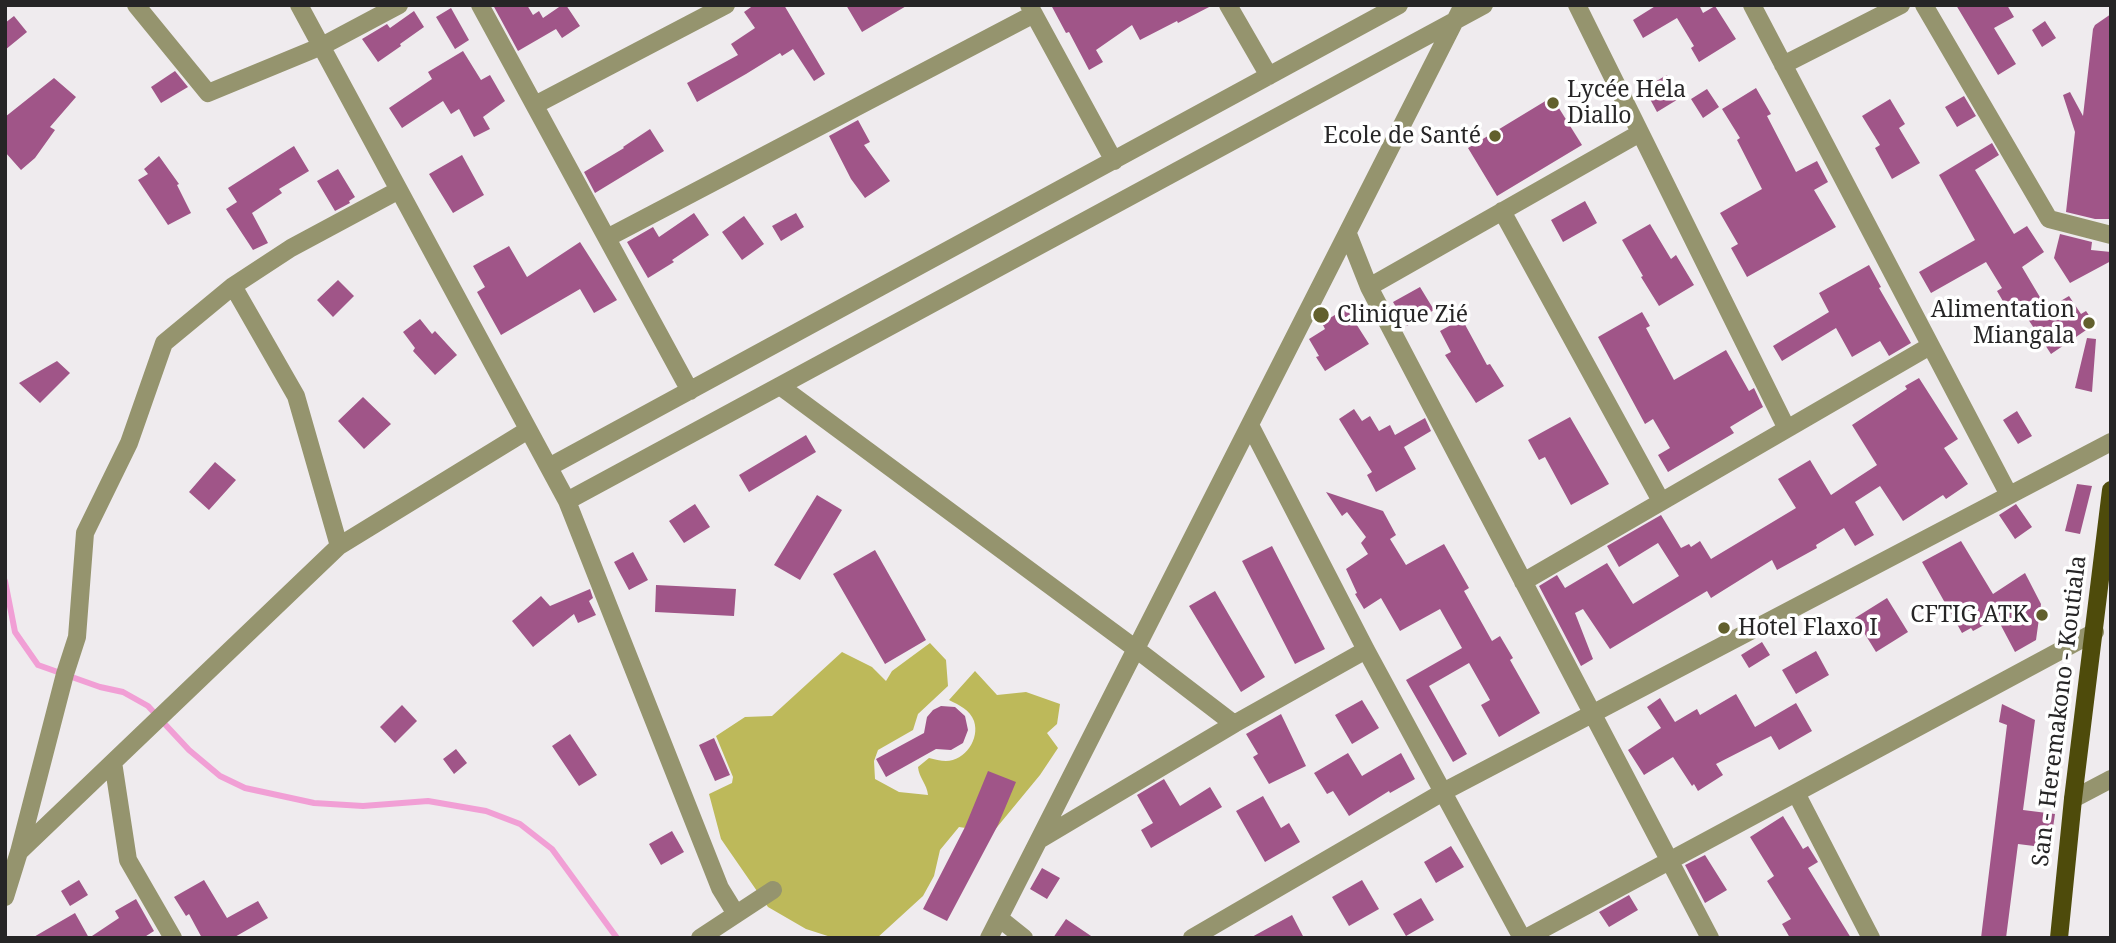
<!DOCTYPE html>
<html>
<head>
<meta charset="utf-8">
<style>
	body { margin:0 }
	#map { position:relative; width:2116px; height:943px; overflow:hidden; background:#efebee; font-family:"Noto Serif",serif }
	canvas { display:block }
	.frame { position:absolute; inset:0; border:7px solid #262526; pointer-events:none }
</style>
</head>
<body>
<div id="map">
<canvas width="2116" height="943"></canvas>
<div class="frame"></div>
</div>
<script>
const context = document.querySelector('canvas').getContext('2d');
context.lineJoin = 'round';
function paint(path, color) {
  context.fillStyle = color;
  context.fill(path, 'evenodd');
}
function trace(path, color, width, dash) {
  context.strokeStyle = color;
  context.lineWidth = width;
  context.lineCap = dash ? 'butt' : 'round';
  context.setLineDash(dash || []);
  context.stroke(path);
}
function drawText(font, color, halo, rows, align = 'center') {
  context.font = font + ' "Noto Serif",serif';
  context.lineWidth = 7;
  context.setLineDash([]);
  context.textBaseline = 'middle';
  context.strokeStyle = halo;
  context.fillStyle = color;
  for (const [text, x, y, turn = 0] of rows) {
    context.save();
    context.translate(x, y);
    context.rotate((+turn || 0) * Math.PI / 180);
    context.textAlign = isNaN(turn) ? turn : align;
    if (halo) context.strokeText(text, 0, 0);
    context.fillText(text, 0, 0);
    context.restore();
  }
}
const forest = new Path2D(`
	M 930,643 L 946,660 L 948,686 L 918,714 L 913,730 L 878,750 L 874,761 L 875,779 L 899,792 L 928,795 C 927,784 919,778 918,767 L 929,758 C 934,759 941,761 946,761 C 965,761 980,739 974,721 C 970,710 959,705 949,700 L 975,671 L 997,695 L 1026,692 L 1060,704 L 1057,724 L 1047,733 L 1058,748 L 1040,775 L 993,832 L 959,827 L 940,850 L 934,876 L 923,896 L 877,938 L 834,938 L 806,929 L 768,907 L 721,839 L 709,794 L 732,783 L 733,777 L 716,736 L 745,717 L 772,716 L 842,652 L 872,667 L 886,681 L 892,671 Z`);
const stream = new Path2D(`
	M 5,581 L 15,632 L 38,665 L 100,687 L 123,692 L 148,706 L 189,750 L 220,776 L 245,788 L 314,803 L 363,806 L 428,801 L 486,811 L 520,824 L 552,849 L 617,938`);
const building = new Path2D(`
	M 493,5 L 527,5 L 533,15 L 539,11 L 543,18 L 562,5 L 566,5 L 580,26 L 562,38 L 556,29 L 518,51 Z
	M 754,5 L 784,5 L 825,74 L 814,81 L 793,49 L 782,56 L 780,53 L 746,74 L 697,102 L 687,83 L 738,55 L 731,44 L 755,28 L 744,12 Z
	M 846,5 L 908,5 L 862,32 Z
	M 1051,5 L 1213,5 L 1178,23 L 1177,21 L 1140,40 L 1132,25 L 1096,50 L 1103,62 L 1089,70 L 1069,32 L 1066,33 Z
	M 1657,5 L 1699,5 L 1703,13 L 1715,6 L 1736,39 L 1699,62 L 1691,48 L 1694,46 L 1677,18 L 1643,38 L 1633,20 Z
	M 1956,5 L 2007,5 L 2014,17 L 1994,28 L 2016,64 L 1998,75 Z
	M 451,8 L 469,40 L 455,49 L 436,17 Z
	M 414,11 L 424,27 L 400,44 L 401,46 L 378,62 L 362,39 L 387,24 L 390,28 Z
	M 2111,14 L 2111,219 L 2095,219 L 2066,212 L 2075,132 L 2063,95 L 2070,92 L 2083,116 L 2093,29 L 2095,25 Z
	M 14,16 L 27,32 L 5,50 L 5,23 Z
	M 2045,21 L 2056,38 L 2042,47 L 2032,30 Z
	M 463,51 L 481,80 L 490,75 L 505,101 L 483,117 L 490,129 L 474,137 L 459,109 L 451,114 L 443,101 L 402,128 L 389,108 L 432,79 L 428,72 Z
	M 175,71 L 188,87 L 161,103 L 151,87 Z
	M 1667,75 L 1680,98 L 1657,112 L 1644,88 Z
	M 54,78 L 76,97 L 50,127 L 55,130 L 35,158 L 21,170 L 5,152 L 5,117 Z
	M 1756,88 L 1771,114 L 1767,116 L 1796,172 L 1817,161 L 1828,182 L 1814,190 L 1836,227 L 1747,277 L 1731,248 L 1738,244 L 1720,213 L 1762,189 L 1737,140 L 1740,138 L 1722,109 Z
	M 1707,89 L 1719,107 L 1703,118 L 1691,99 Z
	M 1964,96 L 1976,116 L 1957,127 L 1945,107 Z
	M 1552,97 L 1582,145 L 1497,196 L 1468,148 Z
	M 1890,99 L 1905,124 L 1899,128 L 1920,163 L 1892,179 L 1875,148 L 1880,145 L 1862,116 Z
	M 858,120 L 870,142 L 864,145 L 890,181 L 865,198 L 851,179 L 829,136 Z
	M 650,129 L 664,151 L 595,193 L 584,172 L 624,148 L 623,147 Z
	M 1992,143 L 1999,155 L 1975,170 L 2014,234 L 2027,226 L 2044,252 L 2022,267 L 2047,309 L 2069,296 L 2081,314 L 2086,311 L 2095,324 L 2051,354 L 2024,313 L 2014,320 L 1997,291 L 2002,288 L 1986,262 L 1931,293 L 1919,272 L 1975,240 L 1939,175 Z
	M 294,146 L 309,171 L 279,189 L 282,193 L 252,213 L 268,243 L 253,250 L 226,209 L 237,202 L 228,188 Z
	M 462,155 L 484,195 L 453,213 L 429,174 Z
	M 159,156 L 179,184 L 177,185 L 191,213 L 168,225 L 138,180 L 148,174 L 144,169 Z
	M 338,169 L 355,197 L 349,201 L 350,203 L 335,211 L 317,181 Z
	M 1585,201 L 1597,223 L 1563,242 L 1551,220 Z
	M 694,213 L 709,235 L 672,260 L 674,262 L 648,278 L 627,242 L 653,227 L 659,237 Z
	M 796,213 L 804,227 L 781,241 L 772,226 Z
	M 744,216 L 764,244 L 742,260 L 722,232 Z
	M 1650,224 L 1671,259 L 1676,255 L 1694,285 L 1659,306 L 1641,277 L 1643,276 L 1622,240 Z
	M 2060,234 L 2092,242 L 2091,250 L 2111,252 L 2111,261 L 2070,283 L 2054,258 Z
	M 580,242 L 617,300 L 594,313 L 580,289 L 501,335 L 477,292 L 485,287 L 473,266 L 509,246 L 527,277 Z
	M 1869,265 L 1881,287 L 1879,288 L 1911,343 L 1889,356 L 1880,341 L 1852,357 L 1836,328 L 1782,361 L 1773,346 L 1829,312 L 1819,293 Z
	M 338,280 L 354,296 L 333,317 L 317,300 Z
	M 1420,287 L 1434,310 L 1407,326 L 1393,302 Z
	M 1346,308 L 1369,344 L 1325,371 L 1316,357 L 1319,356 L 1309,339 L 1325,329 L 1322,323 Z
	M 1642,312 L 1650,326 L 1646,328 L 1674,380 L 1726,350 L 1749,391 L 1754,388 L 1763,407 L 1730,427 L 1734,433 L 1668,472 L 1658,455 L 1670,448 L 1653,419 L 1645,424 L 1598,337 Z
	M 420,319 L 432,334 L 435,331 L 457,355 L 435,375 L 413,351 L 415,348 L 403,332 Z
	M 1462,319 L 1487,365 L 1490,364 L 1504,386 L 1476,403 L 1445,355 L 1451,352 L 1440,331 Z
	M 2087,338 L 2096,339 L 2092,392 L 2075,388 Z
	M 57,361 L 70,373 L 40,403 L 19,383 Z
	M 1919,378 L 1958,439 L 1944,448 L 1968,484 L 1946,499 L 1943,495 L 1903,521 L 1880,486 L 1855,502 L 1874,535 L 1855,546 L 1844,528 L 1816,545 L 1817,548 L 1777,570 L 1772,560 L 1711,598 L 1707,591 L 1610,649 L 1583,609 L 1575,613 L 1593,659 L 1581,666 L 1539,586 L 1557,575 L 1565,588 L 1607,563 L 1633,604 L 1679,576 L 1658,543 L 1619,567 L 1607,546 L 1661,515 L 1681,548 L 1689,544 L 1691,547 L 1700,541 L 1711,559 L 1796,508 L 1778,479 L 1810,460 L 1831,495 L 1877,465 L 1852,425 L 1907,389 L 1905,386 Z
	M 363,397 L 391,424 L 364,449 L 338,421 Z
	M 1354,409 L 1362,421 L 1370,416 L 1379,431 L 1390,425 L 1395,435 L 1425,418 L 1431,431 L 1404,447 L 1416,469 L 1376,492 L 1367,475 L 1372,472 L 1339,419 Z
	M 2017,411 L 2032,436 L 2018,444 L 2003,420 Z
	M 1570,417 L 1609,484 L 1571,505 L 1545,457 L 1539,460 L 1528,440 Z
	M 806,435 L 816,452 L 749,492 L 739,475 Z
	M 215,462 L 236,480 L 209,510 L 189,492 Z
	M 2077,484 L 2092,486 L 2080,534 L 2065,531 Z
	M 1326,492 L 1383,511 L 1396,535 L 1390,539 L 1406,565 L 1444,544 L 1469,588 L 1464,591 L 1492,641 L 1500,636 L 1513,658 L 1510,660 L 1540,713 L 1499,737 L 1481,705 L 1490,700 L 1469,663 L 1429,686 L 1467,754 L 1453,762 L 1406,680 L 1462,648 L 1440,609 L 1400,631 L 1381,598 L 1364,609 L 1355,594 L 1357,593 L 1346,569 L 1368,554 L 1361,543 L 1366,537 L 1347,512 L 1342,516 Z
	M 817,495 L 842,510 L 800,580 L 774,565 Z
	M 695,504 L 710,527 L 684,543 L 669,521 Z
	M 2016,504 L 2032,527 L 2015,539 L 1999,515 Z
	M 1961,541 L 1993,594 L 2025,573 L 2041,604 L 2036,640 L 2015,652 L 1997,618 L 1973,631 L 1971,628 L 1962,633 L 1922,562 Z
	M 1272,546 L 1325,649 L 1295,664 L 1242,561 Z
	M 875,550 L 926,640 L 885,664 L 833,574 Z
	M 633,552 L 648,580 L 629,590 L 614,562 Z
	M 656,585 L 736,589 L 734,616 L 655,612 Z
	M 590,589 L 593,598 L 589,601 L 596,615 L 578,623 L 574,614 L 533,647 L 512,621 L 541,596 L 550,606 Z
	M 1215,591 L 1265,677 L 1241,692 L 1189,606 Z
	M 1887,598 L 1908,632 L 1876,652 L 1855,618 Z
	M 1762,642 L 1770,655 L 1749,668 L 1741,655 Z
	M 1816,651 L 1829,675 L 1796,694 L 1782,670 Z
	M 1736,694 L 1755,727 L 1796,703 L 1812,731 L 1779,750 L 1771,736 L 1763,740 L 1716,764 L 1723,775 L 1698,791 L 1694,784 L 1692,786 L 1673,757 L 1644,775 L 1628,750 L 1661,728 L 1647,707 L 1660,698 L 1675,722 L 1697,709 L 1700,715 Z
	M 1362,700 L 1379,728 L 1352,744 L 1335,715 Z
	M 2002,704 L 2035,720 L 2023,810 L 2055,814 L 2050,848 L 2018,844 L 2006,938 L 1981,938 L 2007,725 L 1999,722 Z
	M 402,705 L 417,721 L 395,743 L 380,727 Z
	M 941,706 L 955,707 L 965,716 L 968,730 L 963,743 L 951,750 L 936,749 L 886,777 L 876,759 L 924,733 L 927,717 L 933,710 Z
	M 1281,714 L 1306,766 L 1269,784 L 1253,757 L 1258,754 L 1246,734 Z
	M 570,734 L 597,775 L 579,786 L 552,746 Z
	M 714,738 L 730,775 L 715,781 L 699,745 Z
	M 456,749 L 467,763 L 454,774 L 443,759 Z
	M 1348,753 L 1362,776 L 1401,753 L 1415,779 L 1390,793 L 1389,791 L 1349,816 L 1333,791 L 1327,794 L 1314,773 Z
	M 988,771 L 1016,782 L 998,825 L 947,921 L 923,909 L 965,827 Z
	M 1164,779 L 1180,806 L 1210,787 L 1222,807 L 1151,848 L 1141,830 L 1153,823 L 1137,795 Z
	M 1263,796 L 1281,828 L 1289,823 L 1300,842 L 1265,862 L 1236,811 Z
	M 1783,816 L 1803,849 L 1808,846 L 1818,862 L 1808,868 L 1851,938 L 1790,938 L 1782,924 L 1791,919 L 1767,881 L 1774,876 L 1750,837 Z
	M 672,831 L 684,852 L 661,865 L 649,844 Z
	M 1451,846 L 1464,867 L 1436,883 L 1424,862 Z
	M 1705,855 L 1727,890 L 1705,903 L 1685,865 Z
	M 1042,868 L 1060,878 L 1047,899 L 1030,889 Z
	M 79,880 L 88,895 L 70,906 L 61,891 Z
	M 204,880 L 227,918 L 258,901 L 268,918 L 233,938 L 202,938 L 189,914 L 186,916 L 174,897 Z
	M 1362,880 L 1379,909 L 1349,926 L 1332,897 Z
	M 1629,895 L 1638,910 L 1609,927 L 1599,912 Z
	M 1421,898 L 1434,920 L 1406,936 L 1393,914 Z
	M 136,899 L 154,931 L 143,938 L 89,938 L 119,918 L 115,911 Z
	M 75,913 L 89,938 L 32,938 Z
	M 1292,915 L 1304,938 L 1250,938 Z
	M 1066,919 L 1094,938 L 1053,938 Z`);
const minor = new Path2D(`
	M 136,5 L 208,93 L 322,46 L 399,5
	M 299,5 L 567,501 L 720,888 L 736,914
	M 480,5 L 690,391
	M 1029,5 L 1114,161
	M 1228,5 L 1269,76
	M 1577,5 L 1787,429
	M 1752,5 L 2009,495
	M 1924,5 L 2049,219 L 2111,235
	M 1783,65 L 1901,5
	M 535,105 L 726,5
	M 1502,211 L 1661,501
	M 1348,234 L 1369,287 L 1710,938
	M 607,238 L 1034,14
	M 233,286 L 296,396 L 339,546
	M 1369,287 L 1640,133
	M 780,386 L 1136,649 L 1234,724
	M 1250,425 L 1366,650 L 1522,938
	M 549,467 L 1399,5
	M 567,501 L 1484,5
	M 1523,582 L 1930,346
	M 113,762 L 128,860 L 173,938
	M 1796,793 L 1871,938
	M 2073,799 L 2111,779
	M 1039,840 L 1234,724 L 1366,650
	M 19,852 L 339,546 L 528,430
	M 5,897 L 19,852 L 65,674 L 77,637 L 85,533 L 129,443 L 164,343 L 233,286 L 291,248 L 399,190
	M 999,918 L 1024,938
	M 700,938 L 773,890
	M 989,938 L 1463,5
	M 1192,938 L 1443,792 L 2111,442
	M 1526,938 L 2095,632`);
const major = new Path2D(`
	M 2059,938 L 2073,799 L 2111,490`);
const markers = [
	[1553,103,7,"#62602d"],
	[1495,136,7,"#62602d"],
	[1321,315,9,"#62602d"],
	[2089,323,7,"#62602d"],
	[2042,615,7,"#62602d"],
	[1724,628,7,"#62602d"]
];
const poiNames = [
	["Lycée Hela",1567,90],
	["Diallo",1567,116],
	["Ecole de Santé",1481,136,"right"],
	["Alimentation",2075,310,"right"],
	["Miangala",2075,336,"right"],
	["Clinique Zié",1337,315],
	["CFTIG ATK",2028,615,"right"],
	["Hotel Flaxo I",1738,628]
];
const streetNames = [
	["San - Heremakono - Koutiala",2060,711,-83]
];
paint(forest, '#bdb95a');
trace(stream, '#f19fd5', 6);
paint(building, '#a05588');
trace(minor, '#95946e', 18);
trace(major, '#4e4b0b', 18);
for (const [x, y, r, color] of markers) {
  const dot = new Path2D();
  dot.arc(x, y, r, 0, 2 * Math.PI);
  context.fillStyle = color;
  context.fill(dot);
  trace(dot, '#fff', 2.5);
}
drawText('23px', '#262526', '#fff', poiNames, 'left');
drawText('23px', '#262526', '#fff', streetNames);
</script>
</body>
</html>
